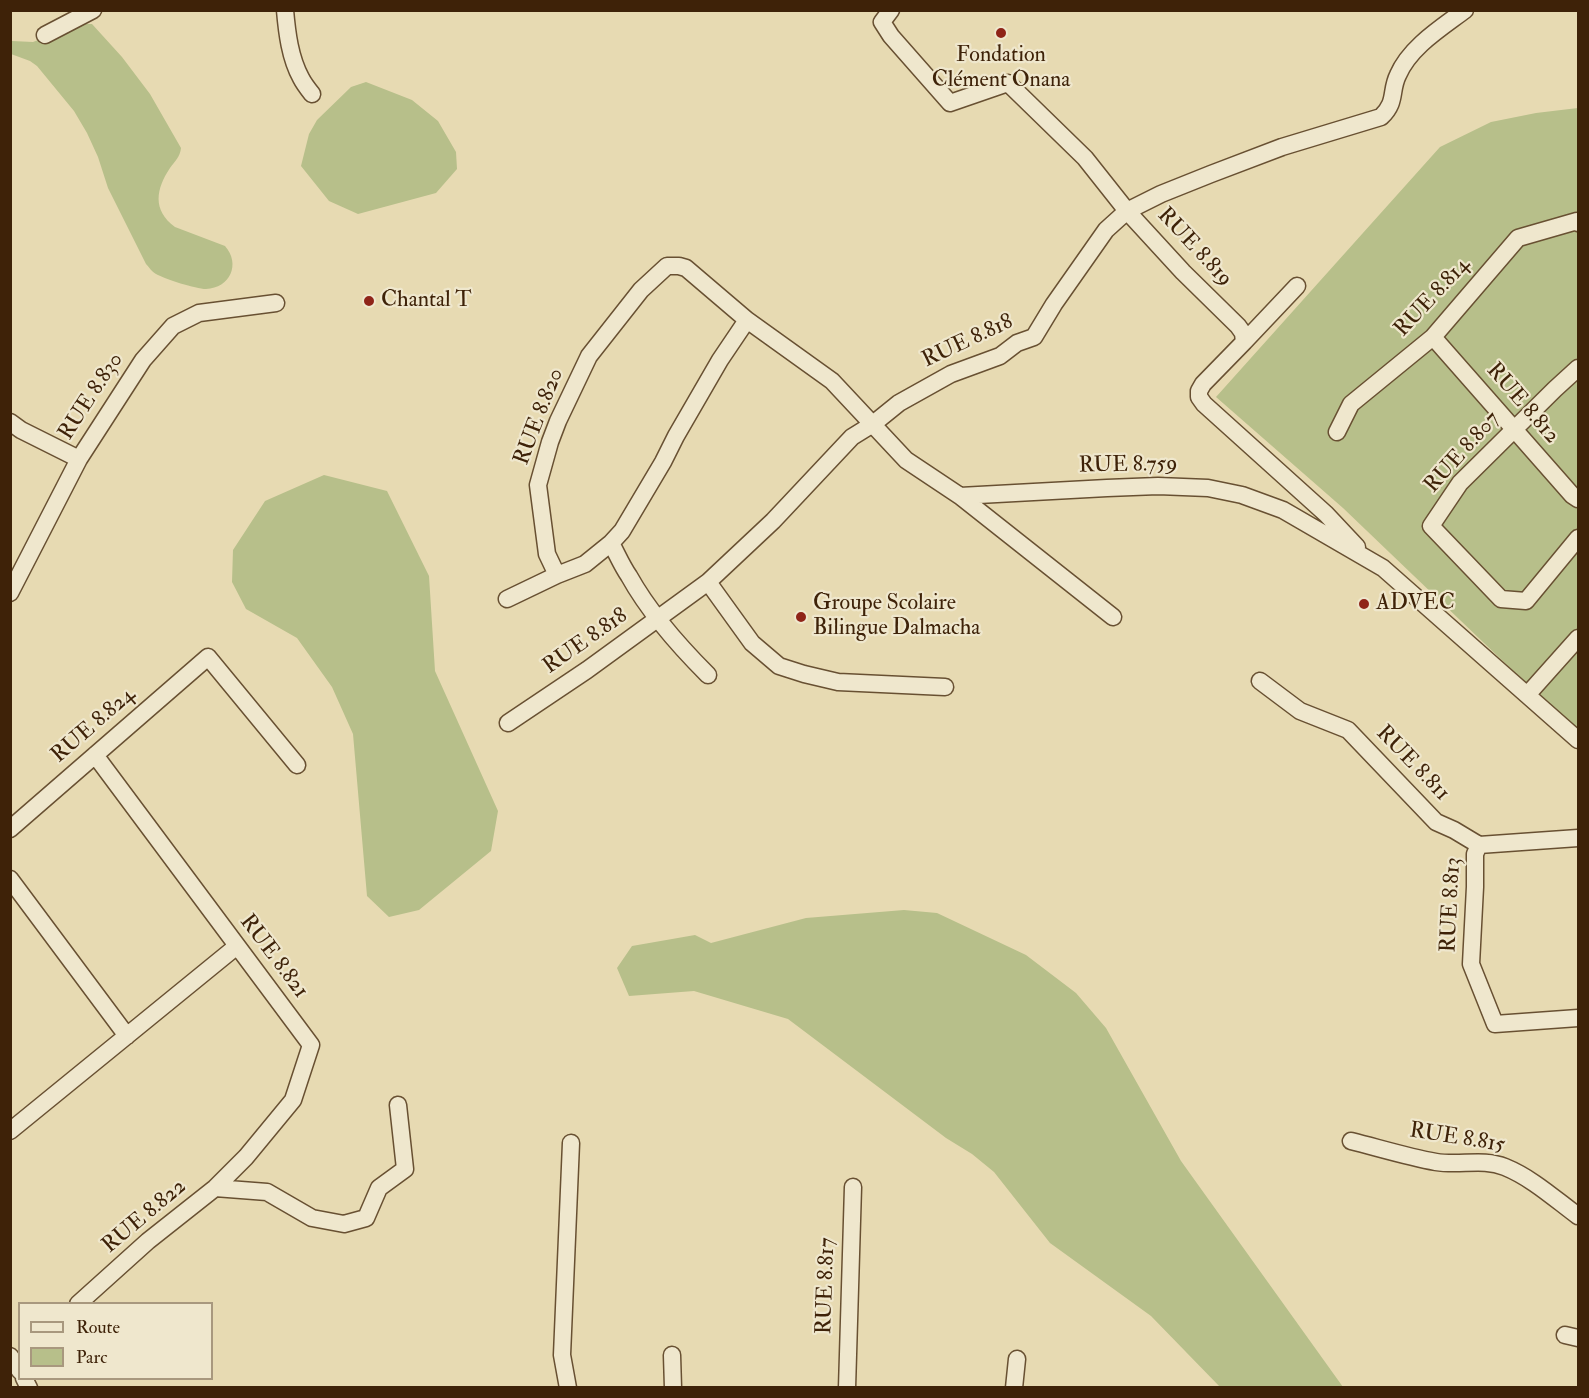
<!DOCTYPE html>
<html>
<head>
<meta charset="utf-8">
<style>
	body { margin:0 }
	#map { position:relative; width:1589px; height:1398px; overflow:hidden; background:#e7dab2; font-family:"IM FELL Double Pica",serif }
	canvas { display:block }
	.frame { position:absolute; inset:0; border:12px solid #3e2208; pointer-events:none }
	.legend { position:absolute; left:18px; top:1302px; width:195px; height:78px; box-sizing:border-box; background:#efe7cd; border:2px solid #a8987e; margin:0; padding:8px 10px; list-style:none; font-size:18px; color:#3e2208 }
	.legend li { display:flex; align-items:center; gap:12px; height:30px }
	.legend b { width:30px; border:2px solid #a8987e }
</style>
</head>
<body>
<div id="map">
<canvas width="1589" height="1398"></canvas>
<div class="frame"></div>
<ul class="legend">
<li><b style="height:8px;background:#efe7cd"></b>Route</li>
<li><b style="height:16px;background:#b7bf8a"></b>Parc</li>
</ul>
</div>
<script>
const context = document.querySelector('canvas').getContext('2d');
context.lineJoin = 'round';
function paint(path, color) {
  context.fillStyle = color;
  context.fill(path, 'evenodd');
}
function trace(path, color, width, dash) {
  context.strokeStyle = color;
  context.lineWidth = width;
  context.lineCap = dash ? 'butt' : 'round';
  context.setLineDash(dash || []);
  context.stroke(path);
}
function drawText(font, color, halo, rows, align = 'center') {
  context.font = font + ' "IM FELL Double Pica",serif';
  context.lineWidth = 4.5;
  context.setLineDash([]);
  context.textBaseline = 'middle';
  context.strokeStyle = halo;
  context.fillStyle = color;
  for (const [text, x, y, turn = 0] of rows) {
    context.save();
    context.translate(x, y);
    context.rotate((+turn || 0) * Math.PI / 180);
    context.textAlign = isNaN(turn) ? turn : align;
    if (halo) context.strokeText(text, 0, 0);
    context.fillText(text, 0, 0);
    context.restore();
  }
}
const green = new Path2D(`
	M 86,24 L 92,24 L 122,57 L 150,94 L 181,148 C 180,157 175,161 170,168 C 156,189 152,210 175,227 L 225,246 C 241,264 230,288 206,289 C 196,289 165,279 156,274 C 152,272 149,267 146,264 L 108,188 L 98,157 L 87,133 L 74,111 L 37,66 L 30,61 L 11,54 L 11,42 L 12,41 L 33,42 L 66,29 Z
	M 366,82 L 412,100 L 438,121 L 456,152 L 457,169 L 436,193 L 358,214 L 329,201 L 301,166 L 309,134 L 317,120 L 351,87 Z
	M 1578,108 L 1578,733 L 1343,508 L 1216,397 L 1440,147 L 1491,122 L 1536,113 Z
	M 324,475 L 387,491 L 429,576 L 435,671 L 498,811 L 491,851 L 419,910 L 389,917 L 367,896 L 353,734 L 332,687 L 297,638 L 246,609 L 232,582 L 233,550 L 265,501 Z
	M 904,910 L 937,913 L 1026,955 L 1076,993 L 1106,1028 L 1181,1161 L 1343,1387 L 1220,1387 L 1151,1316 L 1050,1243 L 994,1172 L 972,1154 L 946,1138 L 788,1019 L 694,991 L 629,996 L 617,968 L 632,946 L 695,935 L 711,943 L 806,918 Z`);
const minor = new Path2D(`
	M 285,10 C 287,33 290,58 301,78 C 304,84 308,89 312,94
	M 891,10 L 882,22 L 891,36 L 950,103 L 1008,83 L 1085,158 L 1127,211 L 1183,272 L 1238,326 L 1243,333 L 1244,342 L 1203,384 L 1199,391 L 1199,397 L 1204,404 L 1326,514 L 1357,547
	M 45,35 L 93,10
	M 1433,337 L 1572,495 L 1578,499
	M 1244,342 L 1297,286
	M 1578,368 L 1555,389 L 1460,483 L 1431,526 L 1501,599 L 1526,601 L 1578,538
	M 10,422 L 21,430 L 79,459
	M 1337,432 L 1351,404 L 1433,337 L 1518,238 L 1577,221 L 1578,223
	M 960,496 L 1113,617
	M 611,543 C 617,554 622,566 629,576 C 649,612 679,646 708,675
	M 557,575 L 547,554 L 538,485 L 550,442 L 558,421 L 589,356 L 641,290 L 667,266 L 679,266 L 686,268 L 747,320 L 832,381 L 906,460 L 960,496 L 1107,488 L 1158,486 L 1208,488 L 1242,495 L 1283,510 L 1383,568 L 1578,740
	M 708,582 L 752,643 L 779,666 L 804,674 L 838,682 L 945,687
	M 10,593 L 79,459 L 143,360 L 173,326 L 199,313 L 276,303
	M 507,599 L 557,575 L 585,564 L 611,543 L 622,531 L 663,462 L 676,436 L 720,360 L 747,320
	M 1260,681 L 1300,711 L 1348,730 L 1436,822 L 1454,830 L 1479,845 L 1578,838
	M 1528,694 L 1578,638
	M 508,723 L 587,670 L 708,582 L 773,521 L 852,437 L 873,424 L 899,403 L 951,374 L 1000,356 L 1017,343 L 1034,337 L 1054,304 L 1106,230 L 1127,211 L 1161,194 L 1211,174 L 1282,147 L 1381,117 C 1397,102 1390,91 1398,75 C 1410,47 1441,28 1465,10
	M 10,829 L 208,657 L 297,765
	M 1479,845 L 1475,854 L 1475,887 L 1471,964 L 1495,1024 L 1578,1018
	M 10,879 L 127,1036
	M 10,1131 L 237,946
	M 1351,1141 C 1379,1148 1408,1157 1436,1162 C 1460,1166 1483,1158 1505,1167 C 1532,1178 1555,1199 1578,1216
	M 215,1188 L 267,1192 L 312,1218 L 344,1224 L 366,1218 L 379,1188 L 405,1169 L 398,1105
	M 78,1304 L 148,1241 L 215,1188 L 246,1157 L 293,1100 L 311,1045 L 95,755
	M 1565,1335 L 1578,1338
	M 672,1355 L 673,1388
	M 10,1356 L 20,1371
	M 24,1378 L 29,1388
	M 568,1388 L 562,1355 L 571,1143
	M 847,1388 L 853,1187
	M 1014,1388 L 1017,1359`);
const markers = [
	[1001,33,6,"#8f2418"],
	[369,301,6,"#8f2418"],
	[1364,604,6,"#8f2418"],
	[801,617,6,"#8f2418"]
];
const poiNames = [
	["Fondation",1001,56,"center"],
	["Clément Onana",1001,81,"center"],
	["Chantal T",381,301],
	["Groupe Scolaire",813,604],
	["Bilingue Dalmacha",813,629],
	["ADVEC",1376,604]
];
const streetNames = [
	["RUE 8.819",1194,248,47],
	["RUE 8.814",1433,298,-47],
	["RUE 8.818",968,342,-25],
	["RUE 8.830",92,397,-57],
	["RUE 8.812",1522,404,49],
	["RUE 8.820",540,417,-69],
	["RUE 8.807",1463,453,-48],
	["RUE 8.759",1128,466,-1],
	["RUE 8.818",586,642,-35],
	["RUE 8.824",94,726,-41],
	["RUE 8.811",1412,764,46],
	["RUE 8.813",1452,905,-87],
	["RUE 8.821",273,957,53],
	["RUE 8.815",1457,1139,9],
	["RUE 8.822",145,1217,-40],
	["RUE 8.817",827,1286,-88]
];
paint(green, '#b7bf8a');
trace(minor, '#685032', 19);
trace(minor, '#efe7cd', 16);
for (const [x, y, r, color] of markers) {
  const dot = new Path2D();
  dot.arc(x, y, r, 0, 2 * Math.PI);
  context.fillStyle = color;
  context.fill(dot);
  trace(dot, '#efe7cd', 2);
}
drawText('22px', '#3e2208', '#efe7cd', poiNames, 'left');
drawText('22px', '#3e2208', '#efe7cd', streetNames);
</script>
</body>
</html>
